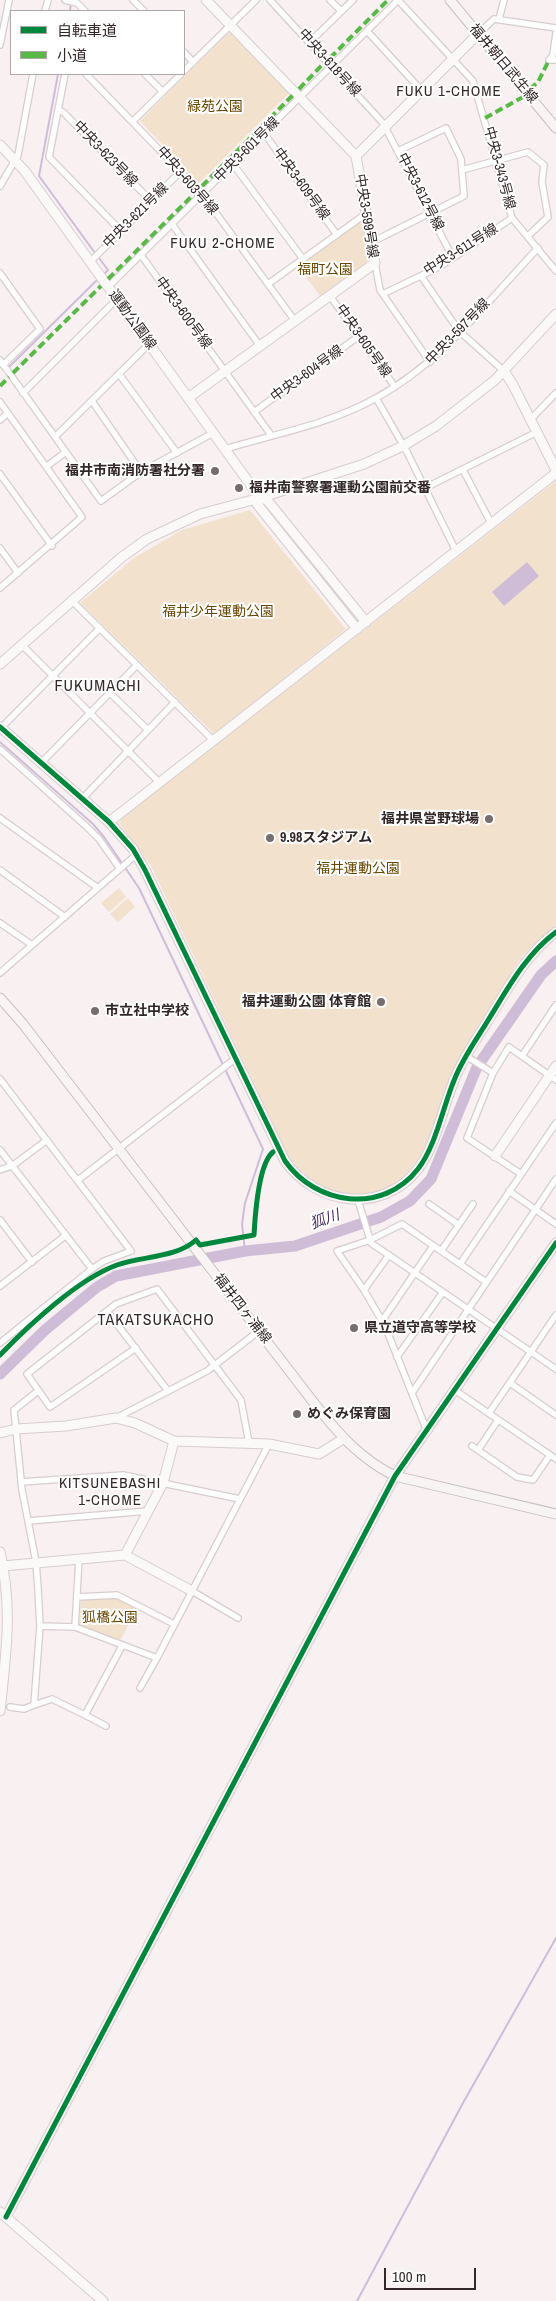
<!DOCTYPE html>
<html>
<head>
<meta charset="utf-8">
<style>
	body { margin:0 }
	#map { position:relative; width:556px; height:2301px; overflow:hidden; background:#f8f0f1; font-family:"Archivo Narrow","Noto Sans JP",sans-serif }
	canvas { display:block }
	.legend { position:absolute; left:10px; top:10px; width:175px; height:65px; box-sizing:border-box; background:#fff; border:1px solid #ada9a9; margin:0; padding:6px 9px; list-style:none; font-size:15px; color:#332728 }
	.legend li { display:flex; align-items:center; gap:10px; height:25px }
	.legend b { width:25px; border:1px solid #ada9a9 }
	.scale { position:absolute; left:384px; top:2268px; width:92px; height:22px; box-sizing:border-box; border:2px solid #332728; border-top:0; padding-left:6px; font-size:15px; line-height:18px; white-space:nowrap; color:#332728; -webkit-text-stroke:4px #fff; paint-order:stroke }
</style>
</head>
<body>
<div id="map">
<canvas width="556" height="2301"></canvas>
<ul class="legend">
<li><b style="height:6px;background:#00873e"></b>自転車道</li>
<li><b style="height:6px;background:#58b947"></b>小道</li>
</ul>
<div class="scale">100 m</div>
</div>
<script>
const context = document.querySelector('canvas').getContext('2d');
context.lineJoin = 'round';
function paint(path, color) {
  context.fillStyle = color;
  context.fill(path, 'evenodd');
}
function trace(path, color, width, dash) {
  context.strokeStyle = color;
  context.lineWidth = width;
  context.lineCap = dash ? 'butt' : 'round';
  context.setLineDash(dash || []);
  context.stroke(path);
}
function drawText(font, color, halo, rows, align = 'center') {
  context.font = font + ' "Archivo Narrow","Noto Sans JP",sans-serif';
  context.lineWidth = 4;
  context.setLineDash([]);
  context.textBaseline = 'middle';
  context.strokeStyle = halo;
  context.fillStyle = color;
  for (const [text, x, y, turn = 0] of rows) {
    context.save();
    context.translate(x, y);
    context.rotate((+turn || 0) * Math.PI / 180);
    context.textAlign = isNaN(turn) ? turn : align;
    if (halo) context.strokeText(text, 0, 0);
    context.fillText(text, 0, 0);
    context.restore();
  }
}
const green = new Path2D(`
	M 229,32 L 289,93 L 199,183 L 140,121 Z
	M 360,222 L 363,223 L 369,256 L 367,262 L 320,296 L 298,266 Z
	M 556,481 L 556,926 C 546,934 536,941 527,951 C 515,964 506,982 496,998 C 479,1024 460,1051 449,1080 C 438,1106 430,1146 412,1167 C 374,1212 319,1199 288,1155 L 151,866 L 120,824 L 121,819 Z
	M 250,510 L 346,629 L 214,734 L 80,603 L 134,558 L 182,530 Z
	M 119,888 L 126,897 L 109,912 L 101,903 Z
	M 128,898 L 135,907 L 118,922 L 110,914 Z
	M 117,1598 L 137,1608 L 120,1641 L 79,1626 L 81,1600 Z`);
const water = new Path2D(`
	M 527,562 L 539,576 L 504,606 L 492,592 Z`);
const stream = new Path2D(`
	M 70,11 L 71,2
	M 58,74 L 39,176 L 95,253
	M 99,258 L 108,270 L 105,273
	M 9,367 L 96,281
	M 0,742 L 93,824 L 104,837 L 139,888 L 263,1149 L 245,1203 L 242,1224 L 245,1251
	M 357,2301 L 463,2103 L 556,1938`);
const river = new Path2D(`
	M 0,1374 L 45,1330 L 97,1287 L 116,1276 L 245,1251 L 295,1246 L 381,1217 L 410,1201 L 431,1179 L 477,1067 L 541,975 L 556,961`);
const street = new Path2D(`
	M 65,0 L 77,3 L 85,11
	M 133,0 L 144,11
	M 270,0 L 383,123 L 453,258
	M 330,0 L 341,11
	M 398,0 L 473,81 L 512,218 L 556,271
	M 45,11 L 48,0
	M 499,19 L 504,0
	M 367,31 L 422,91
	M 556,33 L 553,55 L 549,60 L 556,60
	M 478,34 L 494,19 L 556,28
	M 310,42 L 353,0
	M 0,45 L 9,0
	M 184,52 L 193,62
	M 184,71 L 256,0
	M 65,74 L 49,157 L 121,231
	M 86,74 L 202,194 L 295,321
	M 145,74 L 163,92
	M 58,110 L 63,112 L 151,201
	M 133,121 L 181,74
	M 264,133 L 337,235
	M 233,164 L 303,259
	M 462,170 L 528,152 L 544,165 L 542,182 L 548,217 L 528,236
	M 0,186 L 18,155 L 33,74
	M 172,224 L 260,346
	M 372,242 L 464,196 L 461,159 L 446,128 L 398,151
	M 141,255 L 271,435
	M 90,262 L 181,171
	M 375,263 L 380,290 L 430,362
	M 0,273 L 40,329 L 3,365
	M 421,276 L 459,331 L 504,371
	M 268,284 L 367,213
	M 108,287 L 398,0
	M 383,294 L 441,266 L 512,218
	M 330,296 L 395,387
	M 0,360 L 101,501 L 141,472 L 213,433
	M 119,374 L 177,453
	M 23,393 L 117,299
	M 376,398 L 406,450 L 456,551
	M 92,401 L 141,472
	M 0,402 L 82,517 L 0,588
	M 254,412 L 359,336
	M 0,420 L 8,413
	M 530,420 L 556,393
	M 55,437 L 149,344
	M 225,449 C 275,434 330,424 376,398 C 441,363 488,301 538,248
	M 47,466 L 66,452
	M 463,470 L 491,523
	M 0,474 L 52,546
	M 425,488 L 537,432
	M 0,548 L 18,573
	M 72,601 L 214,741
	M 22,645 L 160,783
	M 110,693 L 148,730
	M 1,728 L 100,628
	M 0,749 L 87,827 L 99,839 L 120,869
	M 41,763 L 137,665
	M 82,799 L 175,702
	M 0,818 L 98,888
	M 0,870 L 65,917
	M 0,923 L 32,945
	M 0,973 L 137,854
	M 466,1056 L 493,1073
	M 522,1056 L 556,1005
	M 0,1079 L 131,1251 L 104,1261 L 92,1269 L 0,1343
	M 0,1150 L 92,1269
	M 0,1170 L 12,1166 L 47,1140
	M 521,1174 L 467,1138 L 493,1073 L 509,1047 L 556,1080
	M 78,1180 L 236,1058
	M 509,1191 L 556,1224
	M 358,1200 L 371,1243 L 556,1369
	M 429,1204 L 459,1225
	M 0,1220 L 32,1262
	M 441,1251 L 473,1204
	M 460,1264 L 556,1123
	M 0,1286 L 65,1236
	M 364,1290 L 389,1255
	M 107,1311 L 168,1391
	M 382,1321 L 433,1246
	M 136,1348 L 50,1407 L 27,1374 L 116,1304 L 157,1289 L 241,1400 L 249,1443
	M 397,1357 L 443,1292
	M 510,1383 L 556,1415
	M 38,1391 L 14,1410 L 22,1490 L 36,1562 L 38,1589 L 40,1626 L 34,1705 L 52,1699 L 85,1715 L 122,1646
	M 456,1391 L 556,1459
	M 412,1393 L 556,1179
	M 489,1413 L 556,1315
	M 116,1418 L 207,1371 L 259,1331
	M 429,1430 L 425,1426 L 385,1326 L 364,1290 L 337,1251 L 370,1240 L 402,1224 L 486,1282
	M 472,1446 L 517,1477 L 533,1480 L 550,1455
	M 478,1450 L 498,1420
	M 21,1482 L 123,1475 L 240,1499
	M 28,1521 L 148,1511
	M 192,1591 L 238,1618
	M 77,1597 L 117,1595 L 174,1624
	M 40,1626 L 75,1627 L 157,1658 L 269,1444
	M 75,1627 L 79,1559
	M 140,1688 L 157,1658
	M 10,1707 L 24,1709 L 34,1705
	M 85,1715 L 106,1726`);
const secondary = new Path2D(`
	M 0,145 L 24,170 L 260,498
	M 356,156 L 478,34
	M 504,371 L 513,385 L 556,470
	M 188,398 L 375,263 L 356,156 L 206,0
	M 260,498 L 257,504 L 357,629
	M 260,498 L 267,500 L 366,622
	M 0,664 L 122,557 L 147,539 L 200,514 L 260,498 L 364,464 L 403,446 L 436,426 L 495,380 L 556,314
	M 0,727 L 109,822 L 133,849 L 145,870 L 285,1161 C 316,1205 382,1215 418,1169 C 436,1146 443,1106 455,1078 C 463,1058 476,1040 487,1022 C 507,990 525,955 556,932
	M 109,822 L 556,473
	M 495,1156 L 556,1066
	M 0,1433 L 16,1429 L 66,1426 L 116,1418 L 135,1423 L 174,1441 L 269,1444 L 319,1454 L 343,1439
	M 0,1552 C 13,1609 6,1653 0,1711
	M 125,1555 L 163,1483 L 174,1441
	M 3,1566 L 125,1555 L 192,1591
	M 0,2212 L 103,2301
	M 6,2217 L 395,1476 L 556,1243`);
const primary = new Path2D(`
	M 450,0 L 556,128
	M 0,998 L 23,1024 L 314,1403 C 338,1433 360,1459 395,1476 L 556,1514`);
const quiet = new Path2D(`
	M 330,58 L 388,0
	M 299,89 L 324,63
	M 530,89 L 538,82 L 549,60
	M 485,118 L 523,97
	M 202,186 L 293,95
	M 108,279 L 196,192
	M 13,373 L 101,286
	M 0,386 L 9,377`);
const cycleway = new Path2D(`
	M 0,727 L 109,822 L 133,849 L 145,870 L 285,1161 C 316,1205 382,1215 418,1169 C 436,1146 443,1106 455,1078 C 463,1058 476,1040 487,1022 C 507,990 525,955 556,932
	M 0,1355 C 28,1326 78,1279 117,1265 C 142,1256 176,1258 196,1240 L 200,1245 L 254,1235 C 255,1217 258,1164 273,1152
	M 6,2217 L 395,1476 L 556,1243`);
const markers = [
	[215,471,5,"#786d6e"],
	[239,488,5,"#786d6e"],
	[489,819,5,"#786d6e"],
	[270,838,5,"#786d6e"],
	[381,1002,5,"#786d6e"],
	[95,1011,5,"#786d6e"],
	[354,1328,5,"#786d6e"],
	[297,1414,5,"#786d6e"]
];
const streetNames = [
	["中央3-618号線",329,63,48],
	["福井朝日武生線",503,64,50],
	["中央3-601号線",247,150,-45],
	["中央3-623号線",105,154,46],
	["中央3-343号線",499,168,75],
	["中央3-603号線",187,181,49],
	["中央3-609号線",301,184,54],
	["中央3-612号線",420,192,63],
	["中央3-621号線",136,216,-45],
	["中央3-599号線",366,216,81],
	["中央3-611号線",461,250,-32],
	["中央3-600号線",183,313,54],
	["運動公園線",132,320,54],
	["中央3-597号線",458,332,-46],
	["中央3-605号線",363,341,55],
	["中央3-604号線",307,374,-36],
	["福井四ヶ浦線",242,1309,52]
];
const parkNames = [
	["緑苑公園",215,107],
	["福町公園",325,270],
	["福井少年運動公園",218,612],
	["福井運動公園",358,869],
	["狐橋公園",110,1618]
];
const poiNames = [
	["福井市南消防署社分署",205,471,"right"],
	["福井南警察署運動公園前交番",249,488],
	["福井県営野球場",479,819,"right"],
	["9.98スタジアム",280,838],
	["福井運動公園 体育館",371,1002,"right"],
	["市立社中学校",105,1011],
	["県立道守高等学校",364,1328],
	["めぐみ保育園",307,1414]
];
const neighbourhoodNames = [
	["FUKU 1-CHOME",449,92],
	["FUKU 2-CHOME",223,244],
	["KITSUNEBASHI",110,1484],
	["1-CHOME",110,1501]
];
const waterNames = [
	["狐川",325,1220,-19]
];
const quarterNames = [
	["FUKUMACHI",98,687],
	["TAKATSUKACHO",156,1321]
];
paint(green, '#f2e1cc');
paint(water, '#cfbdd8');
trace(stream, '#cfbdd8', 2);
trace(river, '#cfbdd8', 11);
trace(street, '#d7cdce', 8);
trace(secondary, '#d7cdce', 11);
trace(primary, '#c9c0be', 11);
trace(street, '#fefdfd', 5.5);
trace(secondary, '#fbf8f8', 9);
trace(primary, '#f8f4f3', 9);
trace(quiet, '#58b947', 4, [8, 4]);
trace(cycleway, '#00873e', 5);
for (const [x, y, r, color] of markers) {
  const dot = new Path2D();
  dot.arc(x, y, r, 0, 2 * Math.PI);
  context.fillStyle = color;
  context.fill(dot);
  trace(dot, '#fff', 2);
}
drawText('14px', '#332728', '#fff', streetNames);
drawText('14px', '#6a4700', '#fff', parkNames);
drawText('bold 14px', '#332728', '#fff', poiNames, 'left');
context.letterSpacing = '1px';
drawText('15px', '#332728', '#fff', neighbourhoodNames);
context.letterSpacing = '0px';
drawText('italic 15px', '#4c2e60', '#fff', waterNames);
context.letterSpacing = '1px';
drawText('16px', '#332728', '#fff', quarterNames);
context.letterSpacing = '0px';
</script>
</body>
</html>
